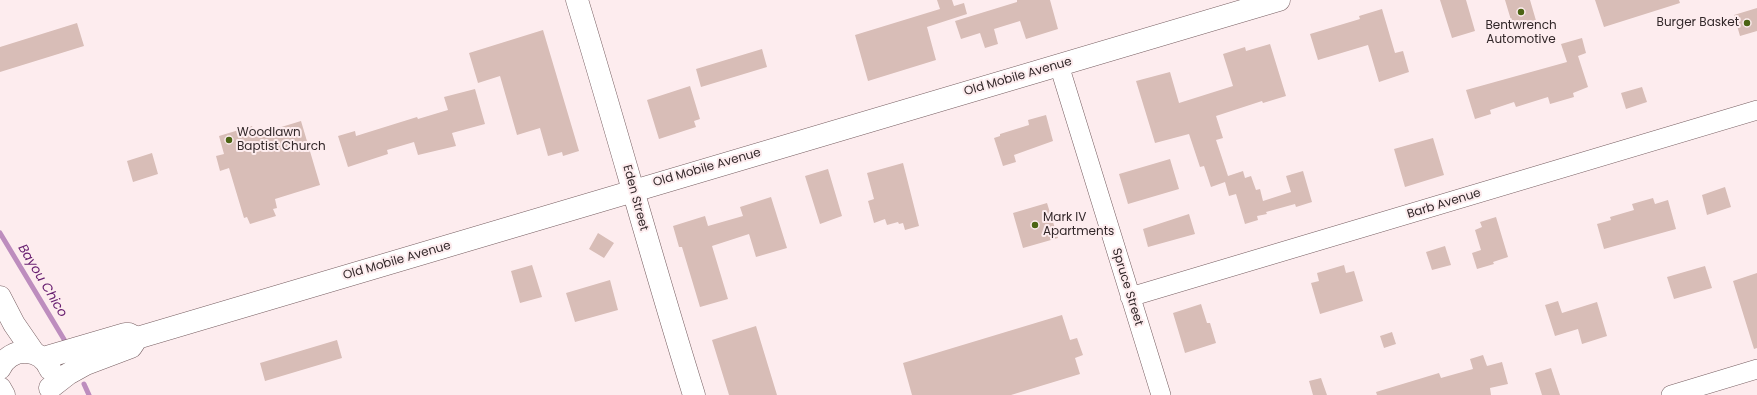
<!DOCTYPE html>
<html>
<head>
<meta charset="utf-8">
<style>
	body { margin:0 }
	canvas { display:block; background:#fdecee }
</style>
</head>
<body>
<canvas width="1757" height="395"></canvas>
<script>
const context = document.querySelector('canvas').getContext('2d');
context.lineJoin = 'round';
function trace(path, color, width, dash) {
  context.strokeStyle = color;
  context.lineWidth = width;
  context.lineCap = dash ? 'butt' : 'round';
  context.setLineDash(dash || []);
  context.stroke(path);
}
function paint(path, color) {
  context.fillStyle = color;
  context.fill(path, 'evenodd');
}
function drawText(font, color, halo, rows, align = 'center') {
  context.font = font + ' Poppins,sans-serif';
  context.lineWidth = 4;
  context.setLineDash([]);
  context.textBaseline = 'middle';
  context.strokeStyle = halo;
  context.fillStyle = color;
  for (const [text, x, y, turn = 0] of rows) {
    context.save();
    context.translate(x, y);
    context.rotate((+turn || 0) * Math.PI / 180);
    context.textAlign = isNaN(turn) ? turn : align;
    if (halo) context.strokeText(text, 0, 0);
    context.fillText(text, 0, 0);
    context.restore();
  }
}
const stream = new Path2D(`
	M 0,233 L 65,341
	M 84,384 L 89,395`);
const building = new Path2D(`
	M 937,0 L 952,0 L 954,6 L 964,3 L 967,14 L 927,27 L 936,60 L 868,81 L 855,35 L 940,9 Z
	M 1017,0 L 1050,0 L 1058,29 L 1026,39 L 1020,21 L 994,29 L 998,44 L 985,48 L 980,33 L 961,39 L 955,21 L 1017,2 Z
	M 1440,0 L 1466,0 L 1475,31 L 1452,38 Z
	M 1505,0 L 1530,0 L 1537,24 L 1514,30 Z
	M 1595,0 L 1679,0 L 1680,3 L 1604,27 Z
	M 1757,8 L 1757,31 L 1740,36 L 1734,15 Z
	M 1382,9 L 1395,53 L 1403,51 L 1409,72 L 1379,82 L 1368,45 L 1318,60 L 1310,34 L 1360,19 L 1359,16 Z
	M 77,23 L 84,46 L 0,72 L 0,47 Z
	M 543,30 L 579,151 L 563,156 L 562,152 L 548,156 L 540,128 L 517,135 L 500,76 L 478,83 L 469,53 Z
	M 1582,38 L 1586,53 L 1578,56 L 1588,87 L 1573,93 L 1574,97 L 1550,104 L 1548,97 L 1516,107 L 1514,102 L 1490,110 L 1491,114 L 1475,119 L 1466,90 L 1567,62 L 1561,44 Z
	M 1270,44 L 1286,96 L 1263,103 L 1262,101 L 1216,116 L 1223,138 L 1216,140 L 1228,176 L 1243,171 L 1245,178 L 1251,176 L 1256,190 L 1260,189 L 1263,201 L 1291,192 L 1286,176 L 1303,171 L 1312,202 L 1296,207 L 1295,204 L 1266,212 L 1267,214 L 1257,216 L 1258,220 L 1245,224 L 1236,194 L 1229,196 L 1225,182 L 1211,187 L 1204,166 L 1200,167 L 1189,134 L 1155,143 L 1136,81 L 1170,72 L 1179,103 L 1233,86 L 1223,54 L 1245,47 L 1246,51 Z
	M 762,49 L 767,67 L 701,87 L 696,69 Z
	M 690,86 L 700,119 L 694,121 L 696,127 L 659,139 L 647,100 Z
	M 1642,87 L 1647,102 L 1626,109 L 1621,93 Z
	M 475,89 L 485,124 L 452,133 L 456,146 L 418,155 L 414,142 L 387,150 L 388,154 L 348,167 L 338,136 L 355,131 L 356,136 L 417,117 L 418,119 L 448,110 L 444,97 Z
	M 1046,115 L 1053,141 L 1014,155 L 1016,162 L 1003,166 L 994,138 L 1000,136 L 1000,134 L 1029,125 L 1028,120 Z
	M 301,121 L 320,185 L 275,199 L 277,208 L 273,209 L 276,216 L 250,224 L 247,217 L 244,218 L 229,168 L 220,171 L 216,156 L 224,154 L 219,136 L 252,126 L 255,135 Z
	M 1433,138 L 1444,175 L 1405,187 L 1394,149 Z
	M 152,153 L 158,174 L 133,182 L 127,161 Z
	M 1170,159 L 1179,189 L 1128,204 L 1119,174 Z
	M 903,163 L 919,226 L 905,230 L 903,223 L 899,224 L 898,222 L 887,225 L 885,219 L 874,223 L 868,201 L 874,199 L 867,173 Z
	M 828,169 L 842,216 L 820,224 L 805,176 Z
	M 1725,187 L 1731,207 L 1707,215 L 1702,195 Z
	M 771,197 L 787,248 L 756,257 L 749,234 L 712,246 L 728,299 L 700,307 L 682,247 L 679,247 L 673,226 L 705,216 L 708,226 L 743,216 L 740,207 Z
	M 1653,198 L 1655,204 L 1668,200 L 1676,229 L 1604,249 L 1597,224 L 1611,220 L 1610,217 L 1634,210 L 1632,204 Z
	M 1047,203 L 1058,238 L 1023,248 L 1013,213 Z
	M 1189,214 L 1195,234 L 1148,247 L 1143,229 Z
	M 1496,217 L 1508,257 L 1493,262 L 1494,264 L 1477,269 L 1472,253 L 1481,250 L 1475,230 L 1482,227 L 1480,222 Z
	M 598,233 L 614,243 L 604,258 L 589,249 Z
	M 1445,246 L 1451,265 L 1432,270 L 1426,252 Z
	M 532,265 L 542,297 L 520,303 L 511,271 Z
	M 1344,265 L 1346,273 L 1354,271 L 1363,301 L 1320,314 L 1311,283 L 1319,281 L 1317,273 Z
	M 1705,266 L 1712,288 L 1674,299 L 1667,277 Z
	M 1757,273 L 1757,348 L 1754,349 L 1733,281 Z
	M 610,280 L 618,310 L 575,322 L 566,293 Z
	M 1558,301 L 1562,313 L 1597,302 L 1607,336 L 1582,344 L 1578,329 L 1555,336 L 1545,305 Z
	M 1201,304 L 1207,323 L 1210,323 L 1216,343 L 1185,353 L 1173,313 Z
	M 1062,315 L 1070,340 L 1077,338 L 1083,355 L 1075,358 L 1080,374 L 1011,395 L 912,395 L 903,363 Z
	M 756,326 L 777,395 L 729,395 L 712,340 Z
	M 1392,332 L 1396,344 L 1384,348 L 1380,336 Z
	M 337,340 L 342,358 L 265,381 L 260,363 Z
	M 1483,355 L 1487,366 L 1502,362 L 1508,384 L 1490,388 L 1491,395 L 1377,395 L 1376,392 L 1439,373 L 1441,378 L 1473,369 L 1470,359 Z
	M 1551,368 L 1560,395 L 1542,395 L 1535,373 Z
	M 1321,378 L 1327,395 L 1313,395 L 1309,381 Z`);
const minor = new Path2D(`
	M 1059,65 L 1161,395
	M 1130,297 L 1757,110
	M 1671,395 L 1757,369`);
const tertiary = new Path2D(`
	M 577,0 C 617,131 653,264 694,395
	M 0,297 L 14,324 L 34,353`);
const secondary = new Path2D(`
	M 43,358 L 125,334 L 129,334 L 137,338 L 1279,0
	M 0,368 C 11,346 41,347 50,369
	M 0,388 L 4,395
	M 50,388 L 68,374 L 86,364 L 131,347 L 137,338`);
const markers = [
	[1521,12,4,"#4b6413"],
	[1747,23,4,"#4b6413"],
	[229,140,4,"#4b6413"],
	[1035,225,4,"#4b6413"]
];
const poiNames = [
	["Burger Basket",1739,23,"right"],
	["Bentwrench",1521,26,"center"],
	["Automotive",1521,40,"center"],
	["Woodlawn",237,133],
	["Baptist Church",237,147],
	["Mark IV",1043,218],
	["Apartments",1043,232]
];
const streetNames = [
	["Old Mobile Avenue",1018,77,-16],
	["Old Mobile Avenue",707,168,-16],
	["Eden Street",635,198,75],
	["Barb Avenue",1444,204,-17],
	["Old Mobile Avenue",397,261,-16],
	["Spruce Street",1127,287,73]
];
const waterNames = [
	["Bayou Chico",42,281,59]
];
trace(stream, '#bd8dbe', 5);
paint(building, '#d8bdb7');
trace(minor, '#775f62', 20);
trace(tertiary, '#775f62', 23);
trace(secondary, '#775f62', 23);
trace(minor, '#fff', 19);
trace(tertiary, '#fff', 22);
trace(secondary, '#fff', 22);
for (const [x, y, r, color] of markers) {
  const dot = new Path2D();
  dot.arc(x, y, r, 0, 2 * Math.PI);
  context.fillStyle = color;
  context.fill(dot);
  trace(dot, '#fdecee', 1.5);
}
drawText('12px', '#33282a', '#fdecee', poiNames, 'left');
drawText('12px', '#33282a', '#fdecee', streetNames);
drawText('italic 13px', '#692071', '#fdecee', waterNames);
</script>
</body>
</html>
